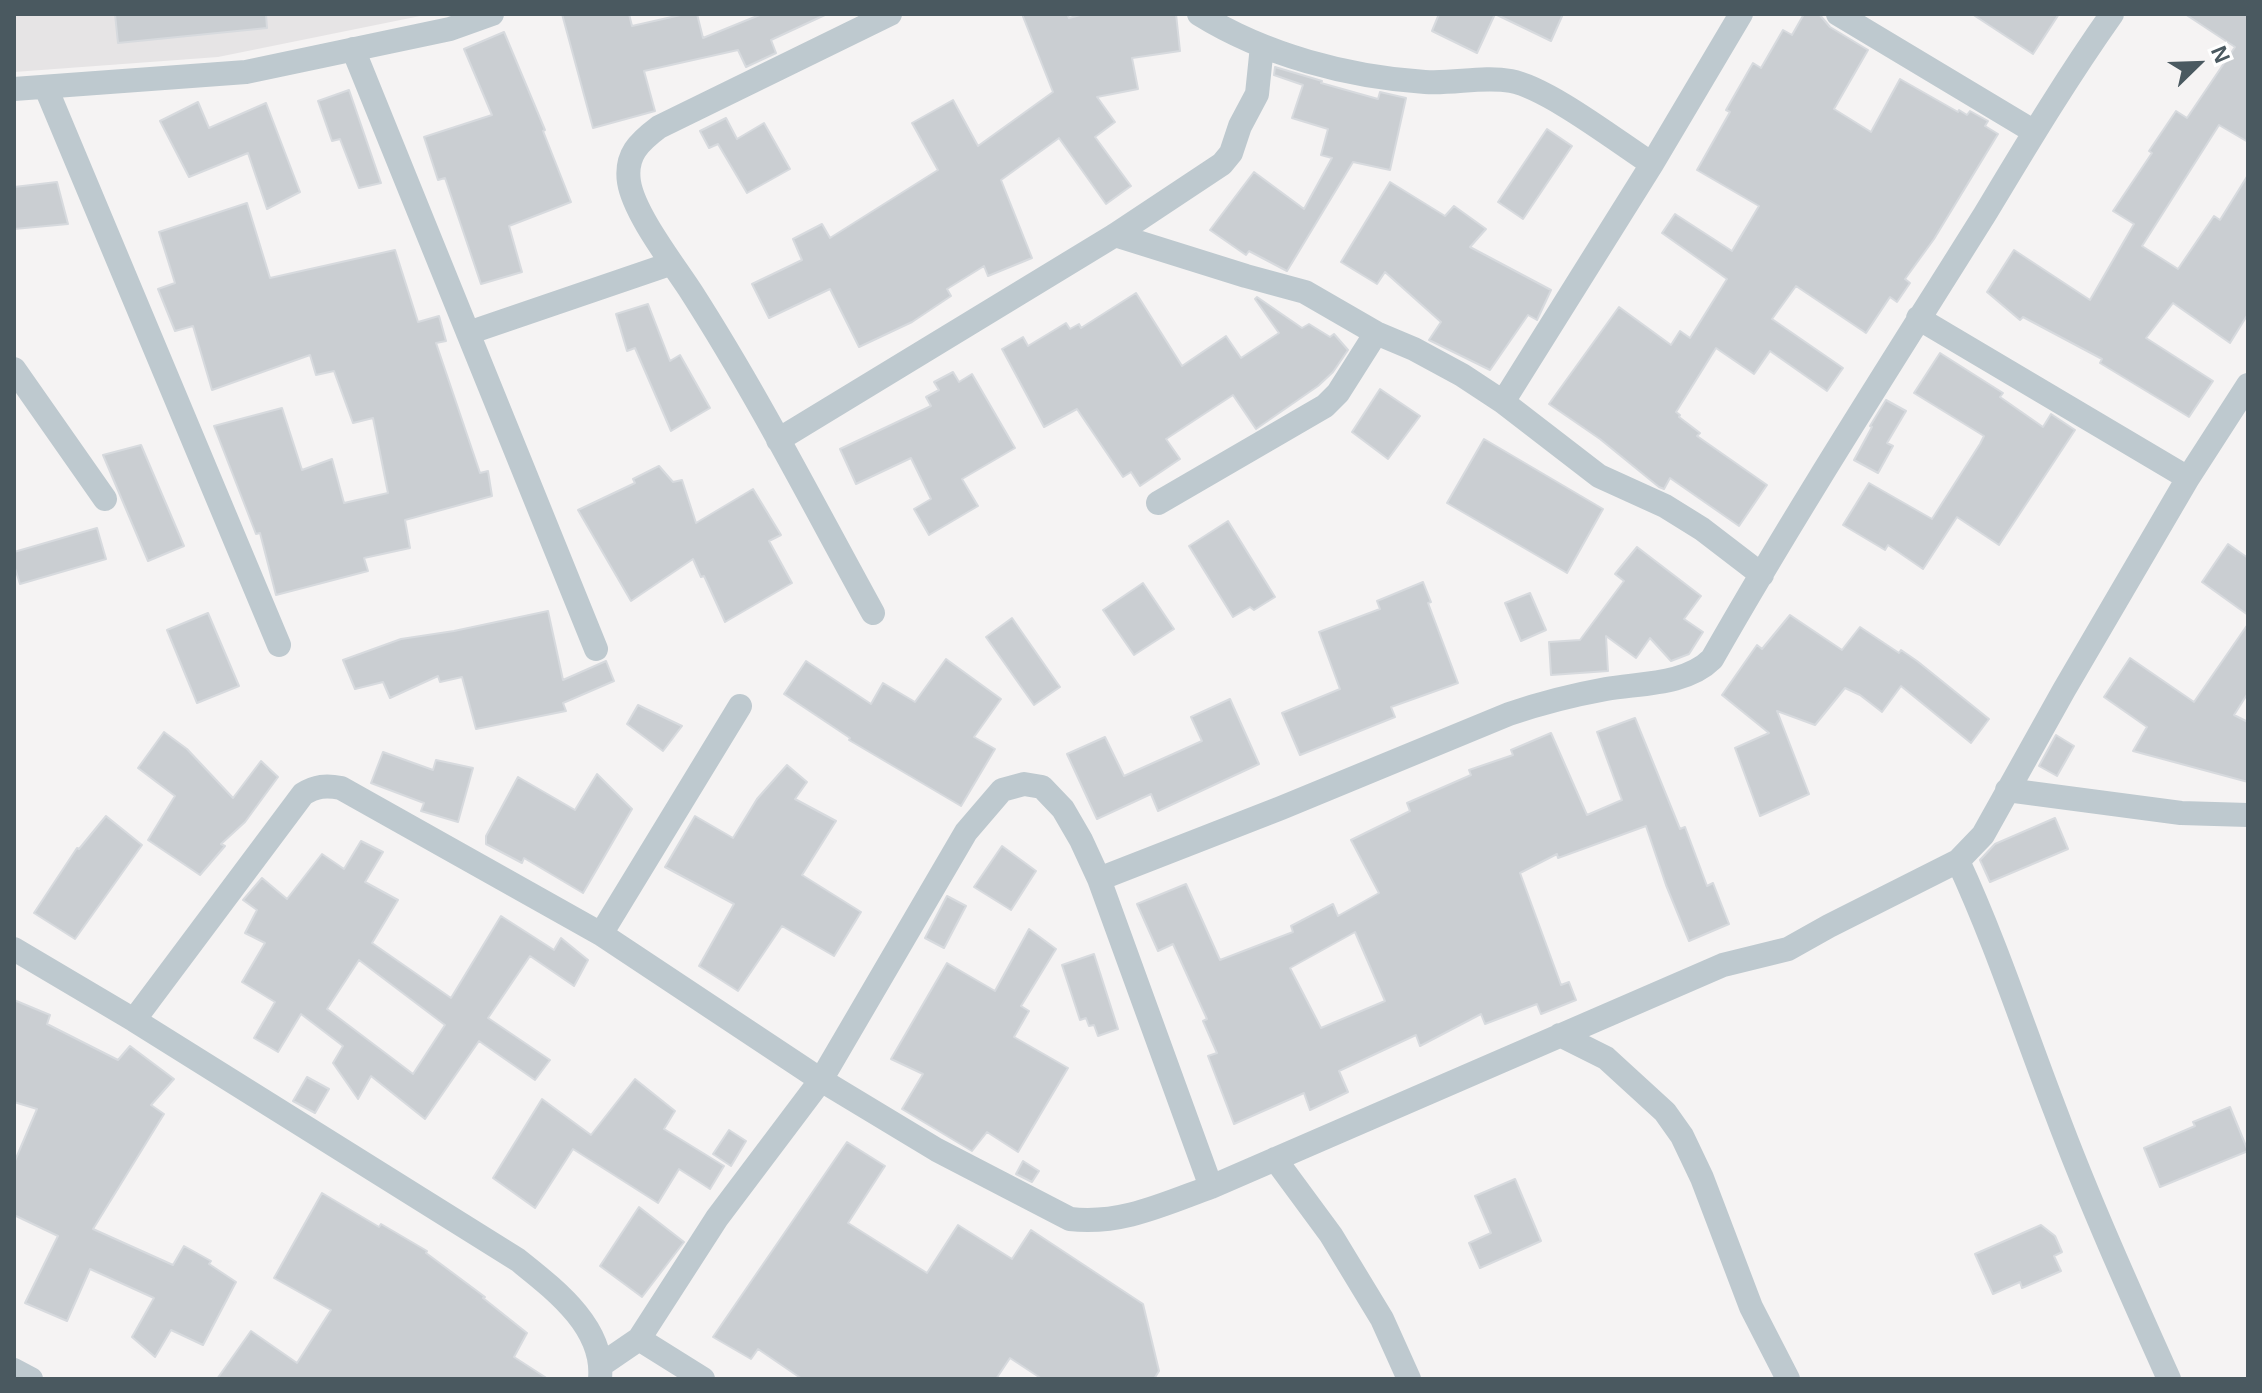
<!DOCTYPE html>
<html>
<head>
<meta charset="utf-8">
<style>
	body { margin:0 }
	#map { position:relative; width:2262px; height:1393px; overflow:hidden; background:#f5f3f3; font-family:Helvetica,sans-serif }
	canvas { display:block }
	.frame { position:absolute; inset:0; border:16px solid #4a5960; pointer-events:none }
	.north { position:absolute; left:2158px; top:24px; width:80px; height:80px; -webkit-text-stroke:6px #fff; paint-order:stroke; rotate:67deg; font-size:22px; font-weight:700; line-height:32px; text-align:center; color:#4a5960 }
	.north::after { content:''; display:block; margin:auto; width:28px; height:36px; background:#4a5960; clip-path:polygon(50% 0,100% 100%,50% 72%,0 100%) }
</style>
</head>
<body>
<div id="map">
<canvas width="2262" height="1393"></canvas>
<div class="frame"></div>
<div class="north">N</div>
</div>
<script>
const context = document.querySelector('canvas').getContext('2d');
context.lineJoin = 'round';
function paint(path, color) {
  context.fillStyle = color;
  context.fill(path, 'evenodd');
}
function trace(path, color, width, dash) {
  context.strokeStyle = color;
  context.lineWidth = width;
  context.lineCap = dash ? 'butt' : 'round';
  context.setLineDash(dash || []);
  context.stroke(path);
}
const education = new Path2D(`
	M 14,14 L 430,14 L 218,57 L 14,72 Z`);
const building = new Path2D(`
	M 115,14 L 266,14 L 267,28 L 118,43 Z
	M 562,14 L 629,14 L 632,26 L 685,14 L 697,14 L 703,38 L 762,14 L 827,14 L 771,40 L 776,53 L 746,67 L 738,50 L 644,71 L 655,111 L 593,128 Z
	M 1022,14 L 1067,14 L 1069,18 L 1084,14 L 1176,14 L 1180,51 L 1132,58 L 1138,89 L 1097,97 L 1115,122 L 1095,137 L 1131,186 L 1106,204 L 1059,138 L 1001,180 L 1032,258 L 988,276 L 984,266 L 947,289 L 951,296 L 912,322 L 859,347 L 830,289 L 769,318 L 752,284 L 802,260 L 793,239 L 822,224 L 830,238 L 938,170 L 912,123 L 953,100 L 978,146 L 1053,92 Z
	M 1439,14 L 1563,14 L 1551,41 L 1495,14 L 1477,53 L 1432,31 Z
	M 1804,14 L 1819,14 L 1830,27 L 1868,50 L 1834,109 L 1871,132 L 1900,79 L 1958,112 L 1959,110 L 1967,115 L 1970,111 L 1988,121 L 1985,126 L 1998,134 L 1934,239 L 1905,279 L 1910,283 L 1897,302 L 1890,297 L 1866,333 L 1796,286 L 1772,319 L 1843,368 L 1827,391 L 1770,351 L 1754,374 L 1716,348 L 1676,412 L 1680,415 L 1679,417 L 1700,433 L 1697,436 L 1767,485 L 1739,526 L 1670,478 L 1664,489 L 1659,487 L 1600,439 L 1549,404 L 1619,307 L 1671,345 L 1680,331 L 1690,338 L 1727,279 L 1662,233 L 1675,214 L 1732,251 L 1759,206 L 1697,170 L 1730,112 L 1726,110 L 1753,63 L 1761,68 L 1783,30 L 1792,35 Z
	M 1972,14 L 2059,14 L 2033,54 Z
	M 2185,14 L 2248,14 L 2248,142 L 2219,125 L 2142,246 L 2178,269 L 2214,216 L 2220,220 L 2248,175 L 2248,314 L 2230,343 L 2173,303 L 2146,338 L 2213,381 L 2189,417 L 2100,363 L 2102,359 L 2023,317 L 2020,320 L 1987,292 L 2014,250 L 2090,300 L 2134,224 L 2113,211 L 2152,153 L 2149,151 L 2176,111 L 2187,118 L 2235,47 Z
	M 504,32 L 545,130 L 543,131 L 571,202 L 509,226 L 522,272 L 481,284 L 445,178 L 438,180 L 424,137 L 492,115 L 464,49 Z
	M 1275,67 L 1322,81 L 1321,83 L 1378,99 L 1380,92 L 1406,98 L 1390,170 L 1353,162 L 1287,271 L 1249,251 L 1246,255 L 1210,230 L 1254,172 L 1304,209 L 1332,158 L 1321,155 L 1328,129 L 1292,118 L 1303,85 L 1274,75 Z
	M 349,90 L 381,183 L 359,188 L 340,139 L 332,141 L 318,101 Z
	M 198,102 L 209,128 L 266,103 L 300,192 L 267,209 L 248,153 L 189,177 L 160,121 Z
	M 726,118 L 737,139 L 764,123 L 790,169 L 747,193 L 718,144 L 709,148 L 700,131 Z
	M 1547,129 L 1572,146 L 1523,219 L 1498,202 Z
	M 57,182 L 68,224 L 14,229 L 14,187 Z
	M 1390,182 L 1445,216 L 1454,206 L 1486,229 L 1470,247 L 1551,290 L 1537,320 L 1528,315 L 1490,370 L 1429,340 L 1441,322 L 1385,272 L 1377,284 L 1341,262 Z
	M 247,203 L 270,278 L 395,250 L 418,322 L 439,316 L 446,341 L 436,343 L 480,473 L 488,471 L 492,496 L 405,520 L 410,548 L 364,558 L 368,571 L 276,595 L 260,533 L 256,534 L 214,426 L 282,408 L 302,470 L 332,459 L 344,503 L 388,493 L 373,418 L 353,423 L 334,371 L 316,375 L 310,355 L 212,390 L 193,326 L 175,331 L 158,289 L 175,283 L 159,232 Z
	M 1136,293 L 1182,366 L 1226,336 L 1241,358 L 1279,333 L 1255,299 L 1257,297 L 1302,328 L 1309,324 L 1330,337 L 1334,334 L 1348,350 L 1333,372 L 1318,386 L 1256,429 L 1233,395 L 1166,439 L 1180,459 L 1140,486 L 1131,472 L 1123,477 L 1077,409 L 1044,427 L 1002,349 L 1023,337 L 1028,346 L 1066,323 L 1070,329 L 1079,324 L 1081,328 Z
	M 648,304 L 670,361 L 680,355 L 710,408 L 671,431 L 635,348 L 627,351 L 616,314 Z
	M 1940,353 L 2003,393 L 2000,397 L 2043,427 L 2051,414 L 2075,430 L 1999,545 L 1957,517 L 1923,569 L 1888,545 L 1885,550 L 1843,525 L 1869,483 L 1932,519 L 1980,444 L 1984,436 L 1914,393 Z
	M 953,372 L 959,382 L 972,374 L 1015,448 L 962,479 L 978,506 L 929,535 L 914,509 L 931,499 L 911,458 L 856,484 L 840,449 L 931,406 L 926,397 L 939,390 L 934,382 Z
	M 1380,389 L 1420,416 L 1388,459 L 1352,432 Z
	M 1886,400 L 1906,411 L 1887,443 L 1893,446 L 1878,473 L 1854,460 L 1872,427 L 1870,426 Z
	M 1484,439 L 1603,509 L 1567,573 L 1447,503 Z
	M 141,445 L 184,546 L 148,561 L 103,455 Z
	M 659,466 L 673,482 L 682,480 L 696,523 L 753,489 L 781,535 L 769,541 L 792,583 L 725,622 L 704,576 L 701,577 L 693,559 L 631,601 L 578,510 L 635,483 L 633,479 Z
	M 1228,521 L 1275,597 L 1254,610 L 1250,607 L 1233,617 L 1189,546 Z
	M 97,528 L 106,559 L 20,584 L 14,565 L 14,552 Z
	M 2228,544 L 2248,558 L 2248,615 L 2202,582 Z
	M 1637,547 L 1701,596 L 1684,619 L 1703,632 L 1689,654 L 1671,661 L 1650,638 L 1636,658 L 1606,636 L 1608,671 L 1551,675 L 1549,642 L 1580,640 L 1624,581 L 1615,574 Z
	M 1423,582 L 1431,602 L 1428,603 L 1458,683 L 1391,707 L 1395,717 L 1300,755 L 1282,713 L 1340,689 L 1319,632 L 1380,609 L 1377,601 Z
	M 1143,583 L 1174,629 L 1134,655 L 1103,610 Z
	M 1530,593 L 1546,630 L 1521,641 L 1505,603 Z
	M 548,611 L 563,680 L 606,661 L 614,681 L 563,703 L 566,711 L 476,729 L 462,677 L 440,682 L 438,676 L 390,698 L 383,682 L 355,689 L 343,660 L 401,639 L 454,631 Z
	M 208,613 L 239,686 L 197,703 L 167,630 Z
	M 1790,615 L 1842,650 L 1860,627 L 1899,653 L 1901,650 L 1917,661 L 1989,719 L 1971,743 L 1901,686 L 1882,712 L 1860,695 L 1845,688 L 1815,725 L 1777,711 L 1809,794 L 1760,816 L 1735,748 L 1769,733 L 1722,695 L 1757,645 L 1762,649 Z
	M 1012,618 L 1060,687 L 1034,705 L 986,637 Z
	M 2248,624 L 2248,693 L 2234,715 L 2248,722 L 2248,782 L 2133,751 L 2147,727 L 2104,697 L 2130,658 L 2194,702 Z
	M 946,659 L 1001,699 L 974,737 L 995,749 L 961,806 L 849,740 L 850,738 L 784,694 L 806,661 L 871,704 L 883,683 L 915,702 Z
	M 1230,699 L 1259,764 L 1158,811 L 1151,794 L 1097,819 L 1067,754 L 1105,737 L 1124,776 L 1202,741 L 1191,717 Z
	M 638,705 L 682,726 L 663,751 L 627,724 Z
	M 1635,718 L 1680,829 L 1685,827 L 1707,886 L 1713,883 L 1729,924 L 1689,941 L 1666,885 L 1646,826 L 1558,858 L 1557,854 L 1520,873 L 1561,985 L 1569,982 L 1576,1000 L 1541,1014 L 1537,1004 L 1485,1024 L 1481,1014 L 1420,1046 L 1416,1035 L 1339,1071 L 1348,1092 L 1310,1110 L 1304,1093 L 1234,1124 L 1208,1056 L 1217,1053 L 1203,1021 L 1207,1019 L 1173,944 L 1158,951 L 1137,904 L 1186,884 L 1220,960 L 1293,932 L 1291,926 L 1333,904 L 1338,916 L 1379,893 L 1351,840 L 1410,811 L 1407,803 L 1471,775 L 1469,770 L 1513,755 L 1511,750 L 1551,733 L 1587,815 L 1622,800 L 1597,732 ZM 1355,932 L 1385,1001 L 1321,1028 L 1290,968 Z
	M 164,732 L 187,749 L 233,798 L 261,761 L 278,777 L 245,822 L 221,844 L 225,846 L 200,875 L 148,840 L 175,796 L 138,768 Z
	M 2056,735 L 2074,746 L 2057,776 L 2039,766 Z
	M 383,752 L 433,770 L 436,760 L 473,768 L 458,822 L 421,811 L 424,803 L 371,783 Z
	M 787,765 L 807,782 L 795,799 L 836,821 L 802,875 L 861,912 L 834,956 L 782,926 L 738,991 L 699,966 L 734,904 L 665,867 L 695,816 L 733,838 L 757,799 Z
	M 597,774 L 632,809 L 583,893 L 524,858 L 522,863 L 486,844 L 486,836 L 518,777 L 575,810 Z
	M 106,816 L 142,845 L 75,939 L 34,913 L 77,848 L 79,849 Z
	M 2055,818 L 2068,849 L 1990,882 L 1980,860 L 1995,844 Z
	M 361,841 L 383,852 L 365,882 L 398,900 L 372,943 L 451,998 L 501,916 L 554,950 L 561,938 L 588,960 L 574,986 L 530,956 L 488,1018 L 550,1060 L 535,1080 L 479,1041 L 425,1119 L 371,1076 L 358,1099 L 333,1063 L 343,1046 L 301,1014 L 278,1052 L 254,1038 L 275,1002 L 242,982 L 265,943 L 245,933 L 257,910 L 243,900 L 262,878 L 287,899 L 322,854 L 344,869 ZM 359,960 L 445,1025 L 413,1074 L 327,1009 Z
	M 1002,846 L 1036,871 L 1011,910 L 974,887 Z
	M 947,896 L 966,906 L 944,948 L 925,938 Z
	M 1029,929 L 1056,949 L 1021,1006 L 1029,1011 L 1014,1037 L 1068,1068 L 1018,1152 L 987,1132 L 972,1151 L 902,1109 L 923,1074 L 891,1059 L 947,963 L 995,991 Z
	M 1094,954 L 1118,1029 L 1098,1036 L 1094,1025 L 1089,1026 L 1086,1018 L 1080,1020 L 1062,965 Z
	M 14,1000 L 50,1015 L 47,1024 L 118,1060 L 130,1046 L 174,1079 L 151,1105 L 164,1114 L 93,1229 L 173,1265 L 184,1246 L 211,1261 L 209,1264 L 236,1282 L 203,1345 L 171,1330 L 155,1357 L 132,1337 L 154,1298 L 90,1269 L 67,1321 L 25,1303 L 58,1236 L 14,1215 L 14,1163 L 37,1109 L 14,1102 Z
	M 307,1077 L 329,1089 L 315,1113 L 293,1101 Z
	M 635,1079 L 675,1111 L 664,1129 L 724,1166 L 710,1189 L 679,1169 L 658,1203 L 573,1149 L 535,1208 L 493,1178 L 542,1099 L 591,1135 Z
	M 2230,1107 L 2248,1151 L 2160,1187 L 2144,1148 L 2195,1126 L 2193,1122 Z
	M 729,1130 L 746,1141 L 731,1166 L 713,1154 Z
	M 847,1142 L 885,1166 L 848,1223 L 927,1273 L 958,1225 L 1012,1259 L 1031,1230 L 1143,1304 L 1159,1371 L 1154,1379 L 1042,1379 L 1010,1358 L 996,1379 L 802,1379 L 758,1349 L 751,1359 L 713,1337 Z
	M 1023,1161 L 1039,1171 L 1032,1182 L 1016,1174 Z
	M 1515,1179 L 1541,1241 L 1480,1268 L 1469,1243 L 1491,1233 L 1475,1196 Z
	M 322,1193 L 379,1227 L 381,1224 L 427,1251 L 426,1253 L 485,1297 L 483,1298 L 527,1333 L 514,1357 L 548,1379 L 217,1379 L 251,1331 L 297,1363 L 331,1310 L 274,1278 Z
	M 639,1207 L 684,1242 L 642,1297 L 600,1266 Z
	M 2041,1225 L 2055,1236 L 2062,1252 L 2054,1256 L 2061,1271 L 2022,1288 L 2020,1282 L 1993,1294 L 1975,1254 Z`);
const street = new Path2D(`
	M 1199,14 C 1265,55 1348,77 1425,82 C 1454,84 1482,76 1511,81 C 1548,88 1618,142 1652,164
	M 1838,14 L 2033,131
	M 353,49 L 596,649
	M 46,88 L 279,645
	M 14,89 L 246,72 L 450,29 L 492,14
	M 1115,235 L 1246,276 L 1305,292 L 1376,333 L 1414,349 L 1462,375 L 1503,402 L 1599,476 L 1665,506 L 1702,529 L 1762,575
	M 1918,318 L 2188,478
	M 468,333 L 670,264
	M 14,369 L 105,499
	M 1503,402 L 1652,164 L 1741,14
	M 778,440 L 1115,235 L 1222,164 L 1231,153 L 1240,126 L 1257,94 L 1262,46
	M 1158,503 L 1325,406 L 1338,393 L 1376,333
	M 873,613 C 814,506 758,396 692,293 C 674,265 634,214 629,182 C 625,155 639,142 659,127 L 890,14
	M 2007,790 L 2181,813 L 2248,815
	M 1958,861 C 1996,943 2023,1027 2055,1110 C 2089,1201 2129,1290 2169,1379
	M 1099,879 L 1281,808 L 1509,714 C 1541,703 1573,695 1606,689 C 1640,683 1686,685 1712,659 C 1798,508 1893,361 1985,214 C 2026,146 2066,79 2112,14
	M 601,934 L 740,706
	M 14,949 L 134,1020 L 518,1260 C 554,1289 605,1327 600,1379
	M 134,1020 L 303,794 C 316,786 326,785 341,788 L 601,934 L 821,1080 L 937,1150 L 1070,1219 C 1121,1225 1164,1204 1211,1187 L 1723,965 L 1788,949 L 1829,926 L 1958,861 L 1983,835 L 2064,690 L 2188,478 L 2248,385
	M 1560,1035 L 1606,1058 L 1665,1112 L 1682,1136 L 1702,1178 L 1751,1307 L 1788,1379
	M 1275,1159 L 1331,1235 L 1382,1319 L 1409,1379
	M 639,1339 L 703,1379
	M 601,1365 L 639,1339 L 717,1218 L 821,1080 L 966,832 L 1002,790 L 1024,784 L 1042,787 L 1063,809 L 1081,840 L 1099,879 L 1211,1187
	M 14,1370 L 31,1379`);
paint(education, '#e6e4e5');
paint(building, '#caced2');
trace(building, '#d7dade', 2);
trace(street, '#bec9cf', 24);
</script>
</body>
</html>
